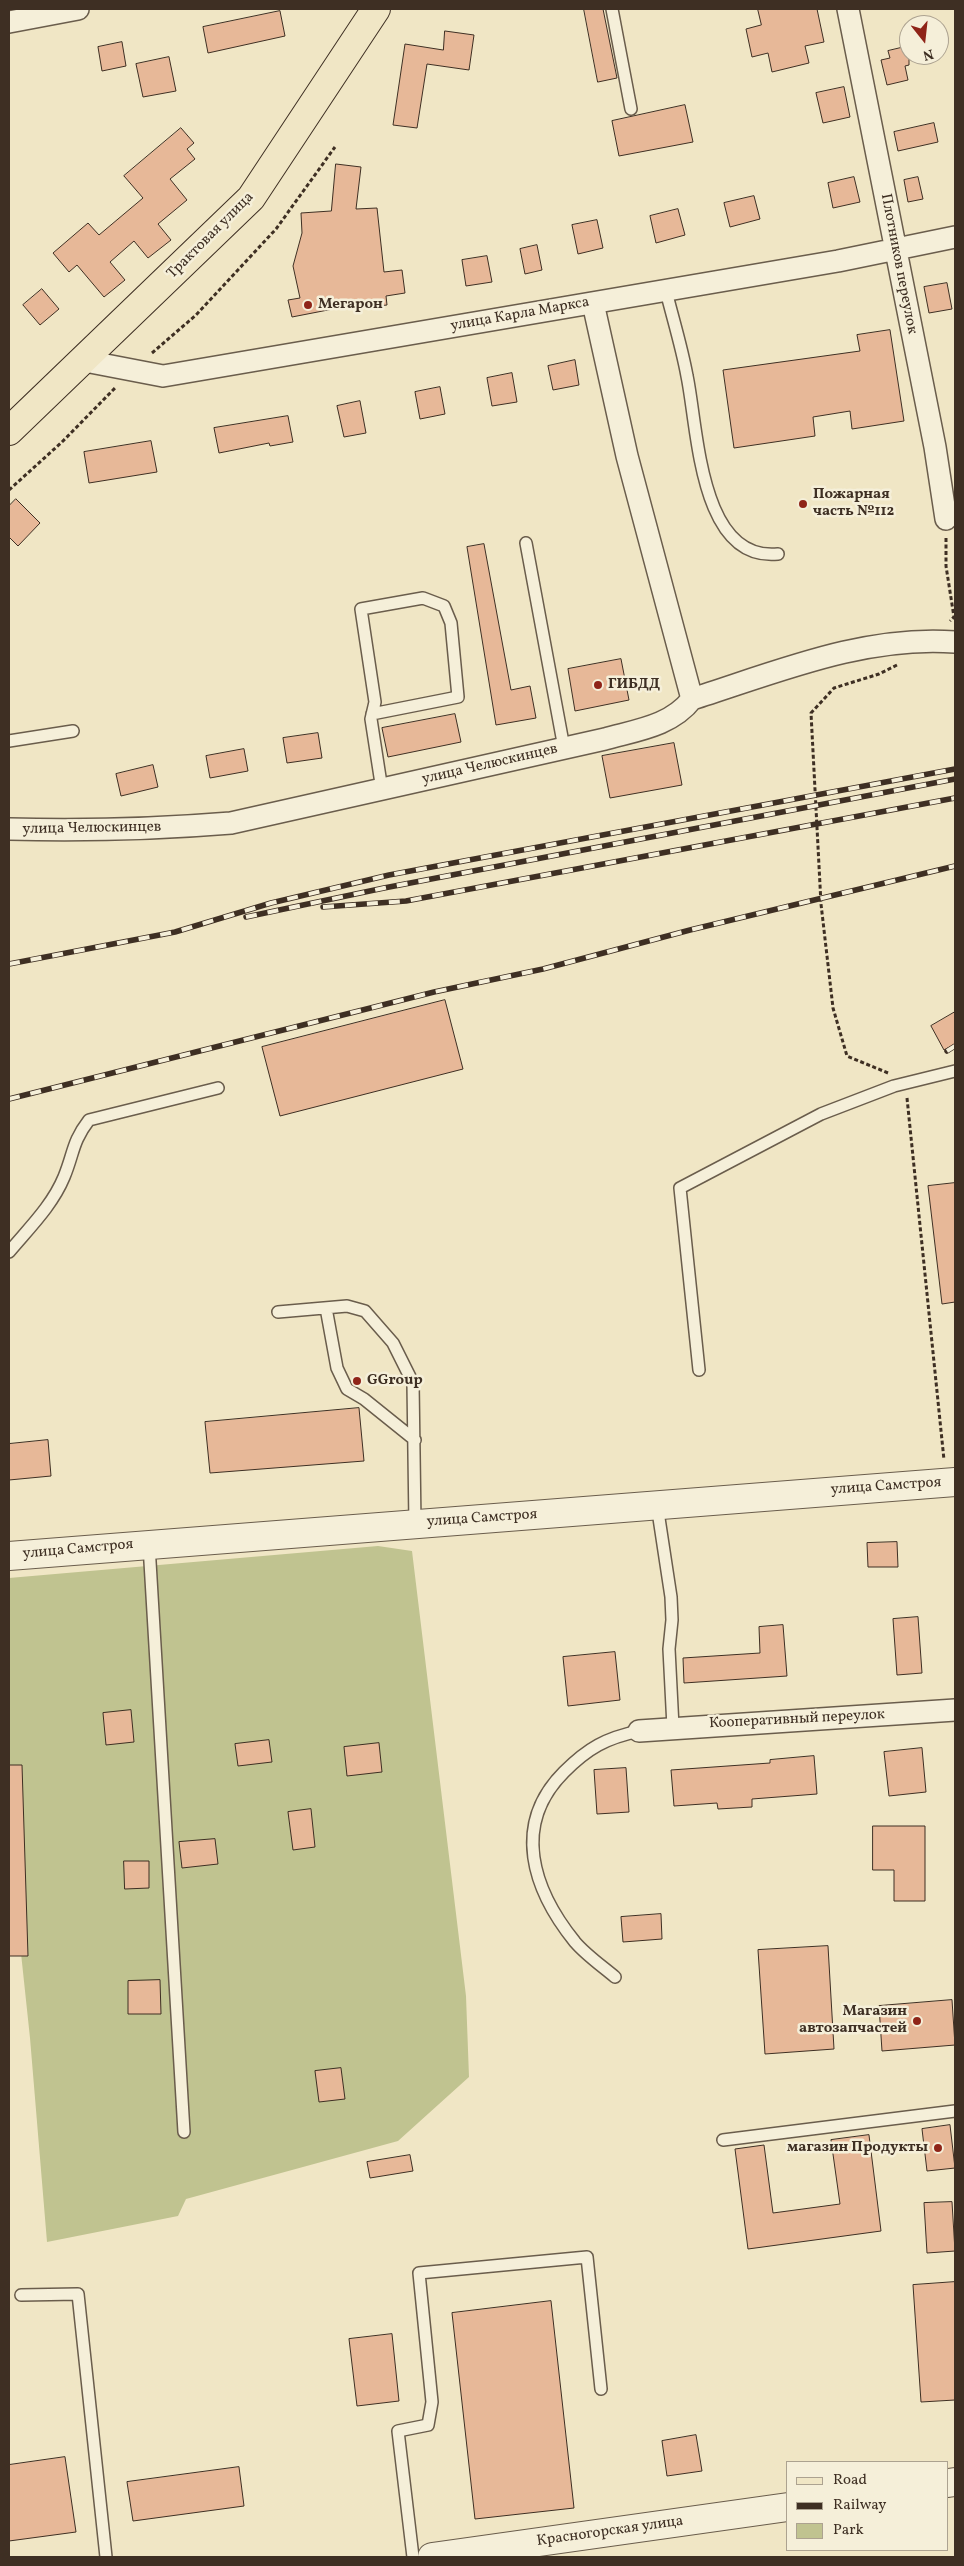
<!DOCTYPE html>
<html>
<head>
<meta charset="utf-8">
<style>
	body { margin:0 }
	#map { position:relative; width:964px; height:2566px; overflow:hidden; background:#f0e6c5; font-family:Vollkorn,serif }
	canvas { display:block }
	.frame { position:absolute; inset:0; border:10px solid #3e2f23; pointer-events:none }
	.legend { position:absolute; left:786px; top:2461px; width:162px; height:90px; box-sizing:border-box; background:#f5efd9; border:1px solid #aca290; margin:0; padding:6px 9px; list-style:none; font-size:15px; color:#3e2f23 }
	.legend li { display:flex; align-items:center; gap:10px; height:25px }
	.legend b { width:25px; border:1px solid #aca290 }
	.north { position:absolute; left:899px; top:15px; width:50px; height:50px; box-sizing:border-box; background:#f5efd9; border:1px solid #aca290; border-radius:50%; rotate:164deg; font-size:14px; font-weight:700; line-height:20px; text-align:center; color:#3e2f23 }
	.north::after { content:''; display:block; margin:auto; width:18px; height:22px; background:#8f2418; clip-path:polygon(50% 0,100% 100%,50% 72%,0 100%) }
</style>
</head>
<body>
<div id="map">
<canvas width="964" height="2566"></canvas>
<div class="frame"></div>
<ul class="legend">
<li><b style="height:6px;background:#f0e6c5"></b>Road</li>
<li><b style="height:6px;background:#3e2f23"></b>Railway</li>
<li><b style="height:14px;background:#c0c390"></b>Park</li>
</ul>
<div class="north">N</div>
</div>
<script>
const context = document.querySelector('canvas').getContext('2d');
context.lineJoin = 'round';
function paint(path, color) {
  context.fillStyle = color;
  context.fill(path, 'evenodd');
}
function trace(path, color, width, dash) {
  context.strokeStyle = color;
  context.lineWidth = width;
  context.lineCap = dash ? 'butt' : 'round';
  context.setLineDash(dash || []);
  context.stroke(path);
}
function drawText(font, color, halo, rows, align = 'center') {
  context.font = font + ' Vollkorn,serif';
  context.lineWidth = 5;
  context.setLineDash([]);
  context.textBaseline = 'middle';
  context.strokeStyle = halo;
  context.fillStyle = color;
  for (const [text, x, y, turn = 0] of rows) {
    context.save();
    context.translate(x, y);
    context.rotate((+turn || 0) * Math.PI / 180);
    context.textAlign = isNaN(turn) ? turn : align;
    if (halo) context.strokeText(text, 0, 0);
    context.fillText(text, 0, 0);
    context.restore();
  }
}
const green = new Path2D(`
	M 378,1546 L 412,1551 L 466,1996 L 469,2077 L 398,2141 L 186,2199 L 178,2216 L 47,2242 L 30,2038 L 9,1840 L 9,1578 Z`);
const building = new Path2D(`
	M 584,9 L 603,9 L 617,78 L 598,82 Z
	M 758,9 L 817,9 L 824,42 L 805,46 L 809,63 L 772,72 L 768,53 L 752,57 L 746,29 L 761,25 Z
	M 280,11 L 285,36 L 208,53 L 203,27 Z
	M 445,31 L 474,35 L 469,70 L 427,64 L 417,128 L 393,125 L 405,44 L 443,50 Z
	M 122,42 L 126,66 L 102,71 L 98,47 Z
	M 909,46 L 909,65 L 905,66 L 908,80 L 887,85 L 881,60 L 890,58 L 888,51 Z
	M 169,57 L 176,91 L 143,97 L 136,64 Z
	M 844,87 L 850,117 L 823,123 L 816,93 Z
	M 685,105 L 693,142 L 619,156 L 612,121 Z
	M 934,123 L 938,142 L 898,151 L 894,132 Z
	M 181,128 L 194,143 L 187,149 L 195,159 L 170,179 L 187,200 L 158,224 L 171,240 L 148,258 L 134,241 L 110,262 L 125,280 L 104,297 L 77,265 L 69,272 L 53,253 L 88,223 L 99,235 L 143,198 L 124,176 Z
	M 336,164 L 361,167 L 356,209 L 377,208 L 384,272 L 402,270 L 405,293 L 386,296 L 387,305 L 370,307 L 369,302 L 292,317 L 288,300 L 300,298 L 293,266 L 302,233 L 301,213 L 331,211 Z
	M 854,177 L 860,202 L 833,208 L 828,183 Z
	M 918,177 L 923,199 L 908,202 L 904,180 Z
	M 754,196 L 760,219 L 730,227 L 724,203 Z
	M 678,209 L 685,235 L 656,243 L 650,216 Z
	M 597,220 L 603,248 L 578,254 L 572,225 Z
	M 537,245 L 542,270 L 525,274 L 520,249 Z
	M 487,256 L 492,282 L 466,286 L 462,260 Z
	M 947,283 L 952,309 L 929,313 L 924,287 Z
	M 42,289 L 59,309 L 40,325 L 23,305 Z
	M 890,330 L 904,421 L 852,429 L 850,411 L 813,417 L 815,436 L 734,448 L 723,370 L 860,351 L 857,335 Z
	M 575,360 L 579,385 L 553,390 L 548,366 Z
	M 512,373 L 517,402 L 492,406 L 487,378 Z
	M 440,387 L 445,414 L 420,419 L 415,392 Z
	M 360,401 L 366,433 L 344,437 L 337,406 Z
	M 288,416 L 293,442 L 270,446 L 269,443 L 219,453 L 214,428 Z
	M 151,441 L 157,472 L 89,483 L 84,452 Z
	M 16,499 L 40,523 L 18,546 L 9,537 L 9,506 Z
	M 484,544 L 511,690 L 530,686 L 536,718 L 496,725 L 467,547 Z
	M 621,659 L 629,700 L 575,711 L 568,669 Z
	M 455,714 L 461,742 L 388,757 L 382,728 Z
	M 318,733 L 322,758 L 287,763 L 283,738 Z
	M 674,743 L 682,785 L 610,798 L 602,756 Z
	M 244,749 L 248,771 L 210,778 L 206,756 Z
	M 153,765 L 158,787 L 121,796 L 116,774 Z
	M 445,1000 L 463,1069 L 280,1116 L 262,1047 Z
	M 955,1012 L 955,1044 L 944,1050 L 931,1026 Z
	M 955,1183 L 955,1302 L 942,1304 L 928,1186 Z
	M 359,1408 L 364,1461 L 210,1473 L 205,1422 Z
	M 48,1440 L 51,1476 L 9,1480 L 9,1444 Z
	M 897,1542 L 898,1567 L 868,1567 L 867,1543 Z
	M 918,1617 L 922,1673 L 897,1675 L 893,1619 Z
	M 783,1625 L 787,1676 L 684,1683 L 683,1658 L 760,1653 L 759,1627 Z
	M 615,1652 L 620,1700 L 568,1706 L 563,1657 Z
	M 131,1710 L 134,1742 L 106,1745 L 103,1713 Z
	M 269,1740 L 272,1762 L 238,1766 L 235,1744 Z
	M 379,1743 L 382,1772 L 347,1776 L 344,1747 Z
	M 922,1748 L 926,1792 L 889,1796 L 884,1752 Z
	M 814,1756 L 817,1794 L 752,1799 L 752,1807 L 718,1809 L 717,1803 L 674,1806 L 671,1770 L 770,1763 L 770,1760 Z
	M 9,1765 L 22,1765 L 28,1956 L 9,1956 Z
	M 626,1768 L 629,1812 L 597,1814 L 594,1770 Z
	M 311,1809 L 315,1847 L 293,1850 L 288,1812 Z
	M 873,1826 L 925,1826 L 925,1901 L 894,1901 L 894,1870 L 873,1870 Z
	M 215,1839 L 218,1864 L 182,1868 L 179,1842 Z
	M 124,1861 L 149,1861 L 149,1888 L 125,1889 Z
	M 661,1914 L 662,1939 L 623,1942 L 621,1917 Z
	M 828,1946 L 834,2049 L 765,2054 L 758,1950 Z
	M 160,1980 L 161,2014 L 128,2014 L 128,1981 Z
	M 952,2000 L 955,2045 L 882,2051 L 879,2006 Z
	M 341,2068 L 345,2099 L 319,2102 L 315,2071 Z
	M 950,2125 L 955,2168 L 927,2171 L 922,2129 Z
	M 869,2135 L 881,2231 L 748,2249 L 735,2149 L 764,2145 L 773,2213 L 840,2204 L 831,2140 Z
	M 410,2155 L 413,2171 L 370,2178 L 367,2162 Z
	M 952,2202 L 955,2251 L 927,2253 L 924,2203 Z
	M 955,2282 L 955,2400 L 921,2402 L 913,2285 Z
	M 551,2301 L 574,2508 L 475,2519 L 452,2313 Z
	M 392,2334 L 399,2401 L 357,2406 L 349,2339 Z
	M 696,2435 L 702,2471 L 667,2476 L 662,2441 Z
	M 65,2457 L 76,2532 L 9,2541 L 9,2465 Z
	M 239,2467 L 244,2506 L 133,2521 L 127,2482 Z`);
const path = new Path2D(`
	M 152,353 L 196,315 L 276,229 L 335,147
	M 9,490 L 62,442 L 116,387
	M 946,538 L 946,566 L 954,617 L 950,621
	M 888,1073 L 847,1056 L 833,1008 L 821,904 L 811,713 L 834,688 L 879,674 L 899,664
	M 907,1098 L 944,1460`);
const service = new Path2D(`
	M 612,9 L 631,109
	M 666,291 C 673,319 682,348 687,376 C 698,428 699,562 778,554
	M 526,543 L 564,748
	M 372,714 L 458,697 L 451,623 L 444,606 L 423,598 L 361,609 L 375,702 L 371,719 L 382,790
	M 9,741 L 73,731
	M 9,1252 C 29,1228 52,1206 64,1177 C 74,1153 72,1142 89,1120 L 218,1088
	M 326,1308 L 337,1368 L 347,1389 L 364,1399 L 415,1440
	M 278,1312 L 347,1306 L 365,1311 L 393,1343 L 413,1383 L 415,1524
	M 699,1370 L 680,1188 L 821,1114 L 894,1086 L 955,1071
	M 657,1505 L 671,1597 L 672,1620 L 669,1649 L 673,1727
	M 149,1545 L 184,2132
	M 615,1977 C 602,1966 586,1955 575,1942 C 533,1890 511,1825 564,1772 C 588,1748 606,1738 639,1731
	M 723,2140 L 955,2111
	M 21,2295 L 78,2294 L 106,2557
	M 413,2557 L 398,2431 L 428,2425 L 432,2402 L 419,2273 L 587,2257 L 601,2389`);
const minor = new Path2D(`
	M 848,9 L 935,447 L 946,519
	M 9,22 L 78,9
	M 593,303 L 627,456 L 692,699
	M 85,361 L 163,376 L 838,261 L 955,237
	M 9,829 C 83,831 157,829 231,823 L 605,739 C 637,730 671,726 692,699 C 777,672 865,635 955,642
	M 639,1731 L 955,1710`);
const tertiary = new Path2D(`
	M 9,1556 L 955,1482
	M 948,2483 L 955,2482
	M 432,2557 L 788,2507`);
const primary = new Path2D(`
	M 9,431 L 251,198 L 376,9`);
const rail = new Path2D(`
	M 323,907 L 406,901 L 955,798
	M 246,917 L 384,888 L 955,779
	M 9,964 L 175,932 L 271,903 L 389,875 L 955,769
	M 947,1051 L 955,1046
	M 9,1099 L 434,992 L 543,969 L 690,930 L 955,866`);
const markers = [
	[308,305,5,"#8f2418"],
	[803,504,5,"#8f2418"],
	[598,685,5,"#8f2418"],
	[357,1381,5,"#8f2418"],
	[917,2021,5,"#8f2418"],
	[938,2148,5,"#8f2418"]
];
const streetNames = [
	["Трактовая улица",211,236,-45],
	["Плотников переулок",898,264,79],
	["улица Карла Маркса",520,315,-10],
	["улица Челюскинцев",490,765,-13],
	["улица Челюскинцев",92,829,-1],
	["улица Самстроя",886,1487,-4],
	["улица Самстроя",482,1519,-4],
	["улица Самстроя",78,1550,-5],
	["Кооперативный переулок",797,1720,-3],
	["Красногорская улица",610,2532,-8]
];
const poiNames = [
	["Мегарон",318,305],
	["Пожарная",813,495],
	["часть №112",813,512],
	["ГИБДД",608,685],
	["GGroup",367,1381],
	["Магазин",907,2012,"right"],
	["автозапчастей",907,2029,"right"],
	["магазин Продукты",928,2148,"right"]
];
paint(green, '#c0c390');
paint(building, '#e7b898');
trace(building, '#3e2f23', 1);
trace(service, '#6a5d4c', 14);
trace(minor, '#6a5d4c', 24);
trace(tertiary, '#6a5d4c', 30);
trace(primary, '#3e2f23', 30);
trace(path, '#3e2f23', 3, [4, 2.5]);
trace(service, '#f5efd9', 11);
trace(minor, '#f5efd9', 21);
trace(tertiary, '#f5efd9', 28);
trace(primary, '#f0e6c5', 28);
trace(rail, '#3e2f23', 5.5);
trace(rail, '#f5efd9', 4, [11]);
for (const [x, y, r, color] of markers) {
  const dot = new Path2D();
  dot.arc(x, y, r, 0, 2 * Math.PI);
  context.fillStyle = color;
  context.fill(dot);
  trace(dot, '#f5efd9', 2);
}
drawText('15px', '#3e2f23', '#f5efd9', streetNames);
drawText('bold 15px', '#3e2f23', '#f5efd9', poiNames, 'left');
</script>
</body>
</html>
